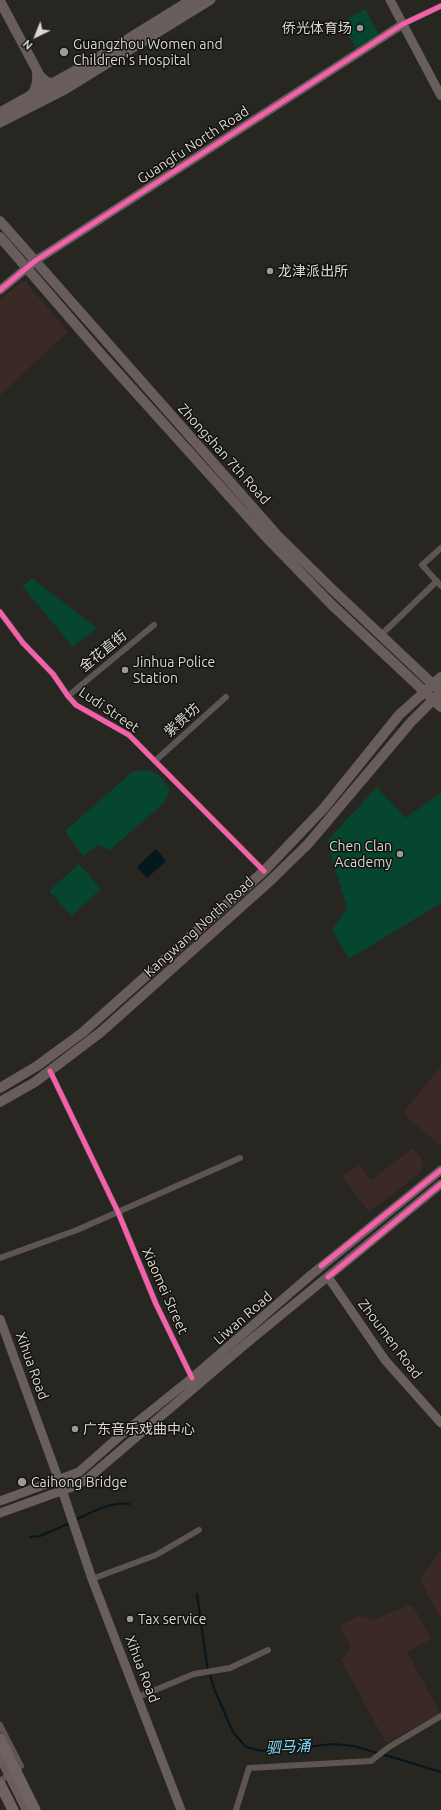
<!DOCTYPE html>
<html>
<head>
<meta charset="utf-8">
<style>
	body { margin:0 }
	#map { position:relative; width:441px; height:1810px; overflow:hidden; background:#282620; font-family:Ubuntu,sans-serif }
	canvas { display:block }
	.north { position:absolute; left:16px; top:16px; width:40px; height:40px; -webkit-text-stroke:3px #12110c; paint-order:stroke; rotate:223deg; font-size:11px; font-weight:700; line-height:16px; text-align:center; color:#dbd9d2 }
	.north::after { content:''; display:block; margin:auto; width:14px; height:18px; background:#dbd9d2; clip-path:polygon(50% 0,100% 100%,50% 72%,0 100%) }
</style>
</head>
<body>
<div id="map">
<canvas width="441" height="1810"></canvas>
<div class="north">N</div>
</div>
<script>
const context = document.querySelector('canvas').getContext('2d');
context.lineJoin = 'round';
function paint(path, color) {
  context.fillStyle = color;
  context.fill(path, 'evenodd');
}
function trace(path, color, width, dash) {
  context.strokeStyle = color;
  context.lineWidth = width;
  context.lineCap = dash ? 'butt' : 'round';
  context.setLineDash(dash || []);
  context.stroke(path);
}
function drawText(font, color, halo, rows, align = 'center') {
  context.font = font + ' Ubuntu,"Noto Sans SC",sans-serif';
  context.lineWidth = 3;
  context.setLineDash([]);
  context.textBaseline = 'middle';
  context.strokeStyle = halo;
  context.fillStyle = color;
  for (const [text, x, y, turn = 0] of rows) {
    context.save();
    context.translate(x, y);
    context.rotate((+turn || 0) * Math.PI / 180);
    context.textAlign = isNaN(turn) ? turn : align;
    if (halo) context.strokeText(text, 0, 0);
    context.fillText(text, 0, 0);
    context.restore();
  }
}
const commercial = new Path2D(`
	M 24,280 L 68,332 L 0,395 L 0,299 Z
	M 441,1067 L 441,1146 L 407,1118 L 404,1111 Z
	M 413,1148 L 423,1161 L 421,1172 L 369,1212 L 342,1177 L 359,1164 L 371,1180 Z
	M 441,1550 L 441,1619 L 420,1580 Z
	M 407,1606 L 413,1606 L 431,1639 L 407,1652 L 440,1713 L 386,1743 L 341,1660 L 351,1648 L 340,1626 L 358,1616 L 373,1620 Z`);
const green = new Path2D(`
	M 365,9 L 379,34 L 356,48 L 341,23 Z
	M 32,578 L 97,628 L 73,647 L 22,586 Z
	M 146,770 C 159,773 164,779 170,791 L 164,803 L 110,850 L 98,845 L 83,856 L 65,831 L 132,772 Z
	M 377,787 L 405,818 L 441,793 L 441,903 L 349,959 L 332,930 L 347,908 L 327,841 Z
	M 79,864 L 101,889 L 72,916 L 49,891 Z`);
const water = new Path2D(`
	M 156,849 L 166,861 L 147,878 L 137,867 Z`);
const stream = new Path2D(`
	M 75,1520 C 93,1512 110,1501 129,1504
	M 30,1537 L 40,1536 L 70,1523
	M 197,1594 L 207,1665 L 215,1691 L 233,1732 L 246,1747 L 257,1750 L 269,1751 L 333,1744 L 354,1746 L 377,1753
	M 382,1754 L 441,1772`);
const street = new Path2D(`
	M 403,24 L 441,6
	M 441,548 L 422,565 L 441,586
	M 0,612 L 23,643 L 53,674 L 68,696 L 76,705 L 129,735 L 264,871
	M 380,636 L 437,581
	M 68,696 L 154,625
	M 155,761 L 226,697
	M 50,1071 L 118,1212 L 156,1304 L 192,1378
	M 0,1258 L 77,1230 L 240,1158
	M 92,1579 L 156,1555 L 199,1530
	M 138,1697 L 194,1674 L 230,1668 L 268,1650
	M 0,1725 L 21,1766 L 0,1781
	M 236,1810 L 249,1768 L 371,1761 L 389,1747 L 441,1716`);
const secondary = new Path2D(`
	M 390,0 L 441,96
	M 0,112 L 88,63 L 190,0
	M 0,123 L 65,90 L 211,0
	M 0,290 L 35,261 L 403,24
	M 328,1277 L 385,1360 L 441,1423
	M 0,1319 L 57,1475 L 92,1579 L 181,1810
	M 0,1501 L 79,1472 L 121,1435 L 192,1378 L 312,1274 L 441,1170
	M 0,1513 L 72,1487 L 86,1480 L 248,1342 L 441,1184`);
const primary = new Path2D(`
	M 0,1 L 40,76 L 48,83 L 64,82
	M 24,102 C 36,93 38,84 37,71
	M 0,118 L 69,81 L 201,0
	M 0,221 L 278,536 L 334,591 L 441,692
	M 0,237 L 101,354 L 265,536 L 332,605 L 441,707
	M 0,1088 L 37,1066 L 82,1033 L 264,871 L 324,808 L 399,715 L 441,677
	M 0,1102 L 35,1082 L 101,1032 L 270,881 L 308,844 L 411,722 L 438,695
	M 0,1756 L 27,1810`);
const highway = new Path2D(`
	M 0,1739 L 35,1810
	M 0,1784 L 13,1810`);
const cycleway = new Path2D(`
	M 0,290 L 35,261 L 403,24 L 441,6
	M 0,612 L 23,643 L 53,674 L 68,696 L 76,705 L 129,735 L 264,871
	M 50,1071 L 118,1212 L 156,1304 L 192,1378
	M 321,1266 L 441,1170
	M 328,1277 L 441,1184`);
const markers = [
	[360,28,4,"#9c9a94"],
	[64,52,5,"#9c9a94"],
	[270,271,4,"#9c9a94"],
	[125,670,4,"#9c9a94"],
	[400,854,4,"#9c9a94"],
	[75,1429,4,"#9c9a94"],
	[22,1482,5,"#9c9a94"],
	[130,1619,4,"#9c9a94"]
];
const poiNames = [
	["侨光体育场",352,28,"right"],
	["Guangzhou Women and",73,44],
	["Children's Hospital",73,60],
	["龙津派出所",278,271],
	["Jinhua Police",133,662],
	["Station",133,678],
	["Chen Clan",392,846,"right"],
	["Academy",392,862,"right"],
	["广东音乐戏曲中心",83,1429],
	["Caihong Bridge",31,1482],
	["Tax service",138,1619]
];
const streetNames = [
	["Guangfu North Road",193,145,-33],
	["Zhongshan 7th Road",224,454,48],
	["金花直街",103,651,-39],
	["Ludi Street",109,710,34],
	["紫贵坊",182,720,-42],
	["Kangwang North Road",199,927,-42],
	["Xiaomei Street",165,1291,66],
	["Liwan Road",243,1318,-41],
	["Zhoumen Road",390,1339,53],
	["Xihua Road",32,1366,70],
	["Xihua Road",142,1669,69]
];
const waterNames = [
	["驷马涌",288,1747,-3]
];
paint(commercial, '#3a2924');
paint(green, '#064530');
paint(water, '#04161e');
trace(stream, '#04161e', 2);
trace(street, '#5e5454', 6);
trace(secondary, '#695e5e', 9);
trace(primary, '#685c5c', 10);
trace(highway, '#6f6261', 11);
trace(cycleway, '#f560ab', 5);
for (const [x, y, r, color] of markers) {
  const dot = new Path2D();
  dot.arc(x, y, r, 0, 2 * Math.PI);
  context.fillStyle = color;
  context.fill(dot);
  trace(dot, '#12110c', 1.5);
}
drawText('14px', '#dbd9d2', '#12110c', poiNames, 'left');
drawText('14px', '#dbd9d2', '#12110c', streetNames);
drawText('italic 15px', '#7edbff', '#12110c', waterNames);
</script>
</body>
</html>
